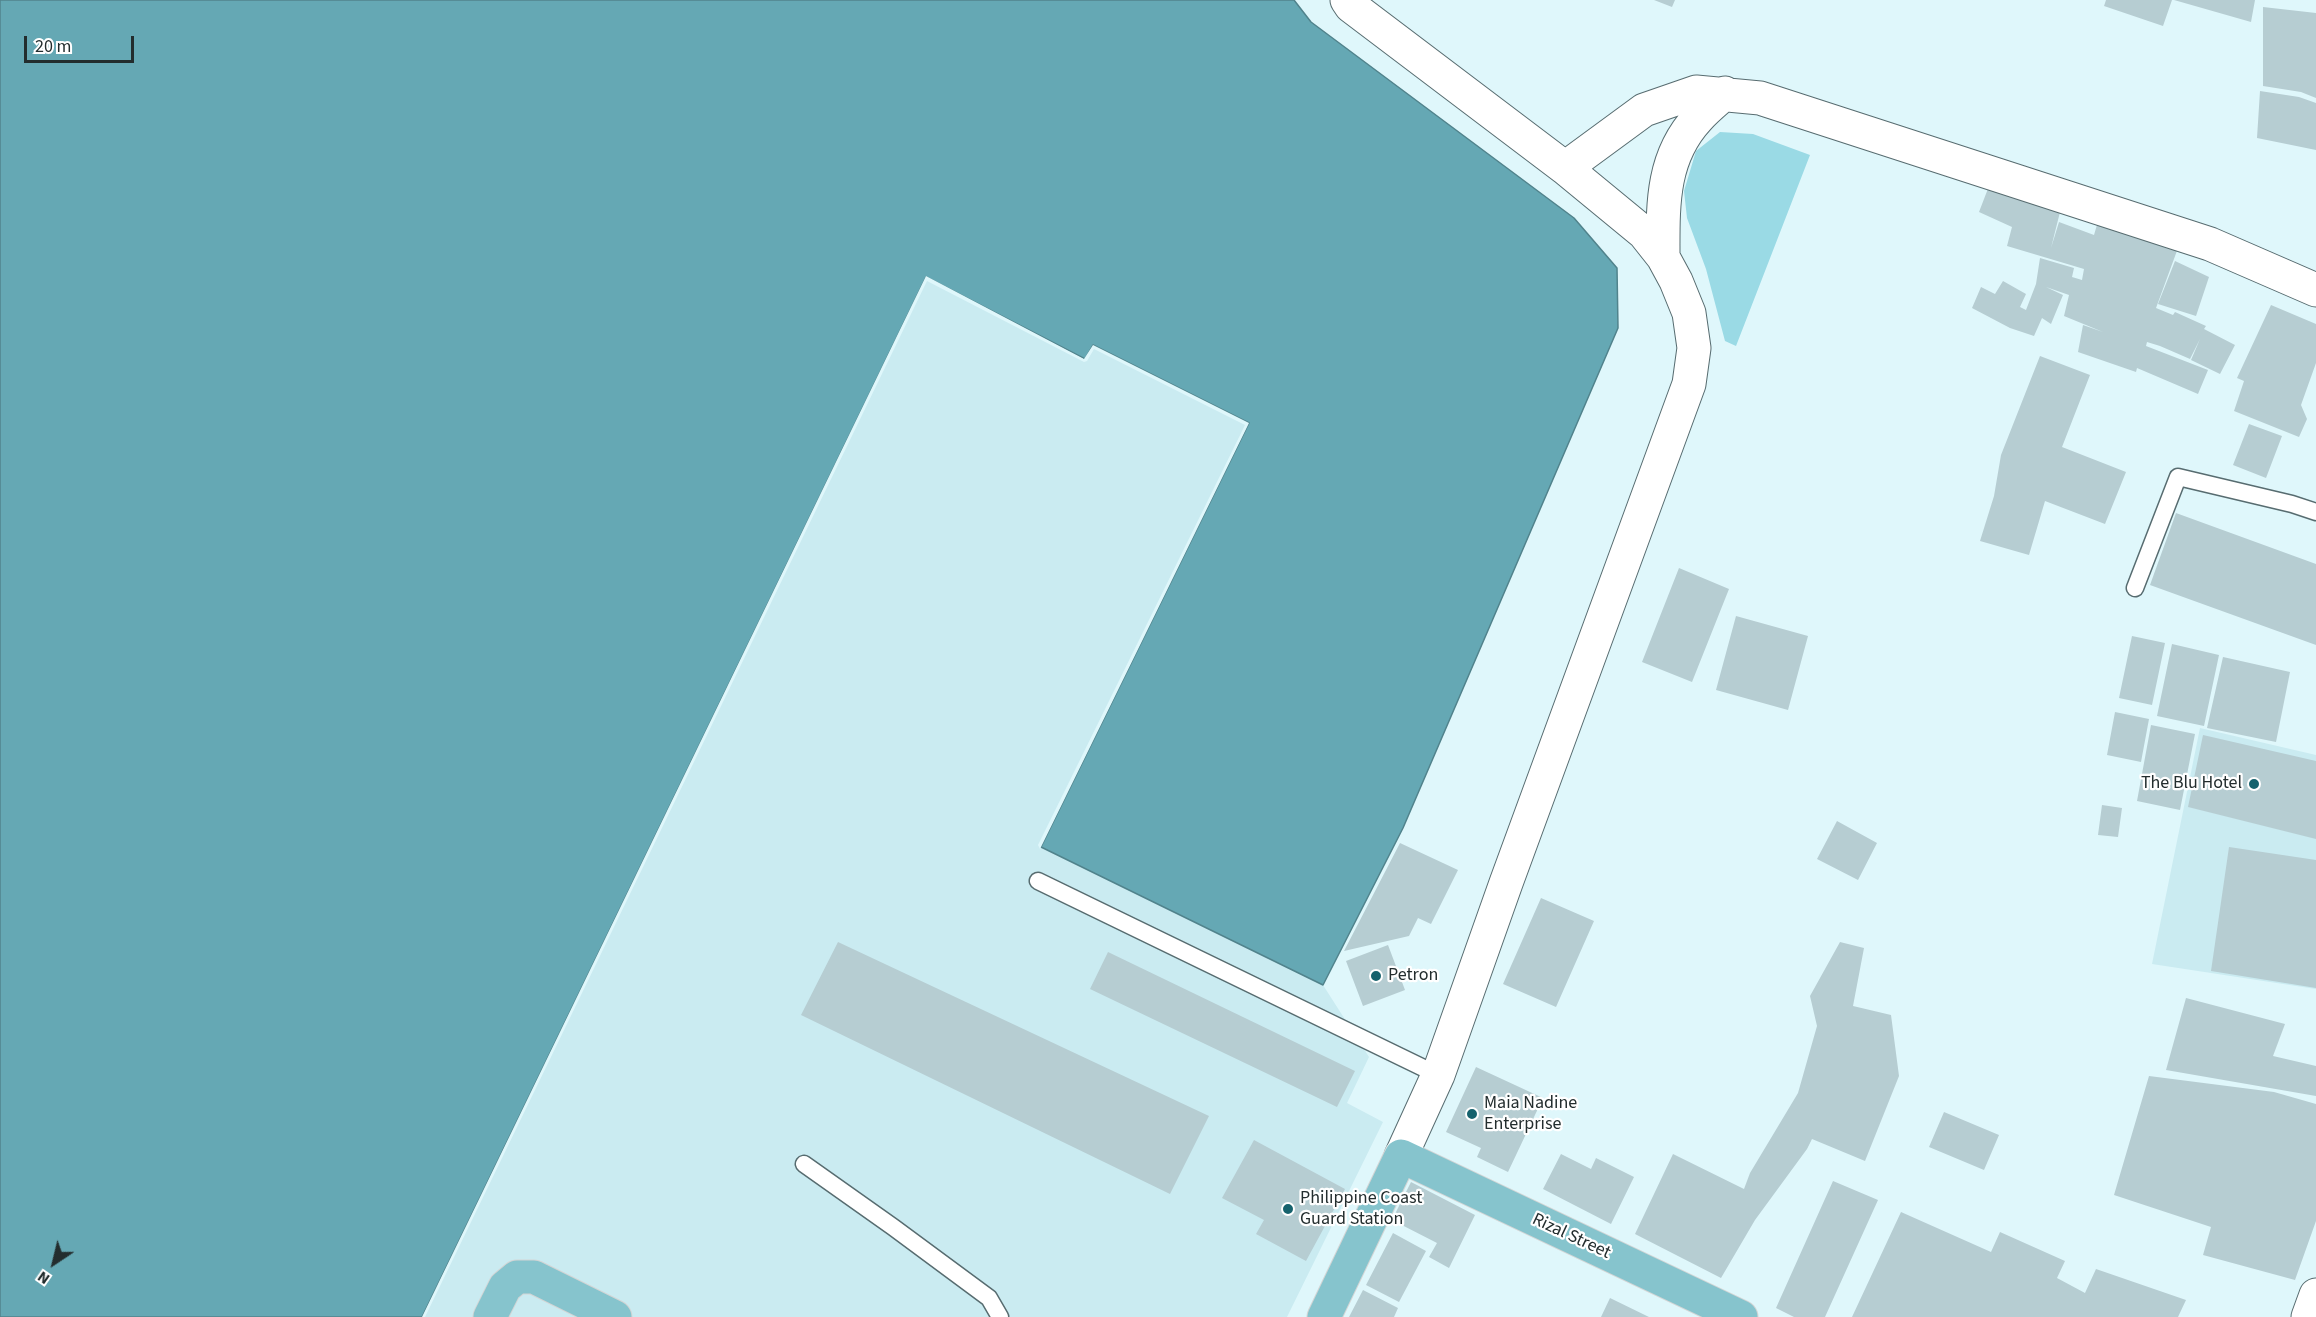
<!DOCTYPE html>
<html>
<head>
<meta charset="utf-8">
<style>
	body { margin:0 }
	#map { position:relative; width:2316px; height:1317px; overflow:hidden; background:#dff7fb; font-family:"Source Sans 3",sans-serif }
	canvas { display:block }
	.north { position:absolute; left:24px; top:1233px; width:60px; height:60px; -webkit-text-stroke:4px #fff; paint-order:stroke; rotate:215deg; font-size:16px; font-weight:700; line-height:24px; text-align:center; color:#232d2e }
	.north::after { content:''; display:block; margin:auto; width:21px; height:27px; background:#232d2e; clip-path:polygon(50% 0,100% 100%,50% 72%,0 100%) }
	.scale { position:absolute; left:24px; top:36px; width:110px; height:27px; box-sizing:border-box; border:3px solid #232d2e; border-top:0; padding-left:8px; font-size:18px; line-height:21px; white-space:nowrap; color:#232d2e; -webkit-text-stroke:4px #fff; paint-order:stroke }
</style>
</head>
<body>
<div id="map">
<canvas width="2316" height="1317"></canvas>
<div class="north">N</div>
<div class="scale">20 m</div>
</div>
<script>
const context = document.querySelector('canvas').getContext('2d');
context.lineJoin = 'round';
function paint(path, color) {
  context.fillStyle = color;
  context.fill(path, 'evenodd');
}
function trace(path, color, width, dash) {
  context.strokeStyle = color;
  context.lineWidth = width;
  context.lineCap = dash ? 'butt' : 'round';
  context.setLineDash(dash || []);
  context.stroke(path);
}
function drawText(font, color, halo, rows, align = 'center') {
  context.font = font + ' "Source Sans 3",sans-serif';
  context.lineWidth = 4.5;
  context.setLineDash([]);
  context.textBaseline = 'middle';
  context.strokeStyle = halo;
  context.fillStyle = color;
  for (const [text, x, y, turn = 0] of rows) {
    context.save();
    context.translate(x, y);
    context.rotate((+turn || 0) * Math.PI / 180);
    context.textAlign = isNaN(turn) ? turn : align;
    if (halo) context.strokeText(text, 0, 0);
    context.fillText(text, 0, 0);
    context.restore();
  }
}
const built = new Path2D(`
	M 926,276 L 1093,345 L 1249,423 L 1041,846 L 1323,985 L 1369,1057 L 1347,1103 L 1383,1122 L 1287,1317 L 422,1317 Z
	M 2200,728 L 2316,755 L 2316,989 L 2152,964 Z`);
const green = new Path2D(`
	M 1720,132 L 1753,134 L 1810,155 L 1736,346 L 1725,341 L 1706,269 L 1687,218 L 1684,191 L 1696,151 Z`);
const water = new Path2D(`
	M 0,0 L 1294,0 L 1311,22 L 1574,218 L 1617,268 L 1618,328 L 1403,828 L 1323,985 L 1041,847 L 1249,423 L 1093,345 L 1085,359 L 926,277 L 422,1317 L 0,1317 Z`);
const pier = new Path2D(`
	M 926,276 L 1084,359 L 1093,345 L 1249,423 L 1040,849 L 1038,845 L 1245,425 L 1094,349 L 1087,361 L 1084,362 L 927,281 L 425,1317 L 422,1317 Z`);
const building = new Path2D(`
	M 1654,0 L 1675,0 L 1672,7 Z
	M 2106,0 L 2172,0 L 2163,26 L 2104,6 Z
	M 2174,0 L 2255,0 L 2251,22 Z
	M 2263,7 L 2316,13 L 2316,98 L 2301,92 L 2263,86 Z
	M 2260,91 L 2299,97 L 2316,103 L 2316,150 L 2257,138 Z
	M 1989,186 L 2061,208 L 2051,248 L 2059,222 L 2094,235 L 2099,218 L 2178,248 L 2156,308 L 2173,315 L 2175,312 L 2206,326 L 2204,329 L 2235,345 L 2220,374 L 2191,360 L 2200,339 L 2190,359 L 2160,346 L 2147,342 L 2146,346 L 2208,370 L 2198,394 L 2137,368 L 2136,372 L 2078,352 L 2083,325 L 2103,332 L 2064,316 L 2069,295 L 2046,287 L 2063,295 L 2051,324 L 2042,318 L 2034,336 L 2010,328 L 1972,308 L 1981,287 L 1995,294 L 2003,281 L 2026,294 L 2020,307 L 2026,310 L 2036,284 L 2040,258 L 2074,268 L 2072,277 L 2082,280 L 2084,269 L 2007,246 L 2012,227 L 1979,212 Z
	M 2175,261 L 2209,277 L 2196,316 L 2158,304 Z
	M 2271,305 L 2316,324 L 2316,363 L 2301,405 L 2307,419 L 2299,437 L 2234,411 L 2244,381 L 2237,378 Z
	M 2040,356 L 2090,375 L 2062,447 L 2126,472 L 2105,524 L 2045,501 L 2029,555 L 1980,541 L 1994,496 L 2001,455 Z
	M 2249,424 L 2282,436 L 2266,478 L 2233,465 Z
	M 2176,513 L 2316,564 L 2316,645 L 2150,585 Z
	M 1679,568 L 1729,589 L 1692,682 L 1642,662 Z
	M 1736,616 L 1808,636 L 1788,710 L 1716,690 Z
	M 2132,636 L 2165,643 L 2152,705 L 2119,698 Z
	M 2172,644 L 2219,655 L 2204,726 L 2157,716 Z
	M 2223,657 L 2290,672 L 2276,742 L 2207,728 Z
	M 2115,712 L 2149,719 L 2141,762 L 2107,755 Z
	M 2151,725 L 2195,734 L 2180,810 L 2137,801 Z
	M 2203,735 L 2316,761 L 2316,839 L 2188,807 Z
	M 2102,805 L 2122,808 L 2118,837 L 2098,835 Z
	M 1837,821 L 1877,843 L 1858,880 L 1817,859 Z
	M 1400,843 L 1458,870 L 1431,924 L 1418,918 L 1409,936 L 1344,951 Z
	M 2229,847 L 2316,860 L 2316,988 L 2211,971 Z
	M 1541,898 L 1594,921 L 1556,1007 L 1503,984 Z
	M 838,942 L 1209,1116 L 1170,1194 L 801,1015 Z
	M 1840,942 L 1864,948 L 1853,1006 L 1891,1015 L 1899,1076 L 1865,1161 L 1812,1139 L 1807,1149 L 1755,1220 L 1721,1278 L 1635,1234 L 1673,1154 L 1744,1189 L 1750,1173 L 1798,1093 L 1817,1026 L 1810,996 Z
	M 1388,945 L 1405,990 L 1363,1006 L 1346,961 Z
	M 1108,952 L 1355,1071 L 1337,1107 L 1090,989 Z
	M 2186,998 L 2285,1024 L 2273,1056 L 2316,1066 L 2316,1096 L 2166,1070 Z
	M 1476,1067 L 1543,1098 L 1508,1172 L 1477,1157 L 1481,1148 L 1446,1132 Z
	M 2149,1076 L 2274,1092 L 2316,1104 L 2316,1221 L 2295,1280 L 2203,1255 L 2211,1227 L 2114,1195 Z
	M 1944,1112 L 1999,1135 L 1984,1170 L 1929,1147 Z
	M 1254,1140 L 1345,1189 L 1306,1261 L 1256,1234 L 1264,1220 L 1222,1198 Z
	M 1561,1154 L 1591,1169 L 1596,1158 L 1634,1177 L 1611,1224 L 1543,1189 Z
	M 1833,1181 L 1878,1200 L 1825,1317 L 1794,1317 L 1776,1308 Z
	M 1411,1182 L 1475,1215 L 1449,1268 L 1429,1257 L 1437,1243 L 1392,1220 Z
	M 1901,1212 L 1991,1252 L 2000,1232 L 2065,1261 L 2057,1278 L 2085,1293 L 2096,1269 L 2186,1300 L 2178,1317 L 1852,1317 Z
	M 1393,1233 L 1426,1251 L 1399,1302 L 1366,1285 Z
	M 1363,1290 L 1398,1308 L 1394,1317 L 1349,1317 Z
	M 1610,1298 L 1649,1317 L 1601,1317 Z`);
const service = new Path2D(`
	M 2135,588 L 2178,477 L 2292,504 L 2316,512
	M 1038,881 L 1438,1075
	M 804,1164 L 893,1227 L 989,1298 L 1000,1317`);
const minor = new Path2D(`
	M 1347,0 L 1351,6 L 1565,168 L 1644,233 L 1663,257 L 1676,281 L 1689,313 L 1694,348 L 1689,384 L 1506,883 L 1438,1075 L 1401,1156
	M 1565,168 L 1644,110 L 1696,92 L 1760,98 L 2210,244 L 2316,290
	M 1663,257 C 1663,206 1661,158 1698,118 C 1706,109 1716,101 1725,93
	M 2308,1317 L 2316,1295`);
const primary = new Path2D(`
	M 490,1317 L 505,1287 L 517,1277 L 534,1277 L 615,1317
	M 1324,1317 L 1401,1156 L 1741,1317`);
const markers = [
	[2254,784,6,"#16626d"],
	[1376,976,6,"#16626d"],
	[1472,1114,6,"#16626d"],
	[1288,1209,6,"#16626d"]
];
const poiNames = [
	["The Blu Hotel",2242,784,"right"],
	["Petron",1388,976],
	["Maia Nadine",1484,1104],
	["Enterprise",1484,1125],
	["Philippine Coast",1300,1199],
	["Guard Station",1300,1220]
];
const streetNames = [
	["Rizal Street",1571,1237,25]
];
paint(built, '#caebf1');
paint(green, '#9adae5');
paint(water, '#65a8b4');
trace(water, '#51838c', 1.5);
paint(pier, '#dff7fb');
paint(building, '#b6cdd2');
trace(service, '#576c70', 19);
trace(minor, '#576c70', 35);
trace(primary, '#d3d5d5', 35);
trace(service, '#fff', 16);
trace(minor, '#fff', 33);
trace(primary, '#86c4cd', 33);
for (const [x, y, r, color] of markers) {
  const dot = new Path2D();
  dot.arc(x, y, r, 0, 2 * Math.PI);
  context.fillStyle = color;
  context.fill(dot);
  trace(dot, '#fff', 2);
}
drawText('18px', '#232d2e', '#fff', poiNames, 'left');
drawText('18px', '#232d2e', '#fff', streetNames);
</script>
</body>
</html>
